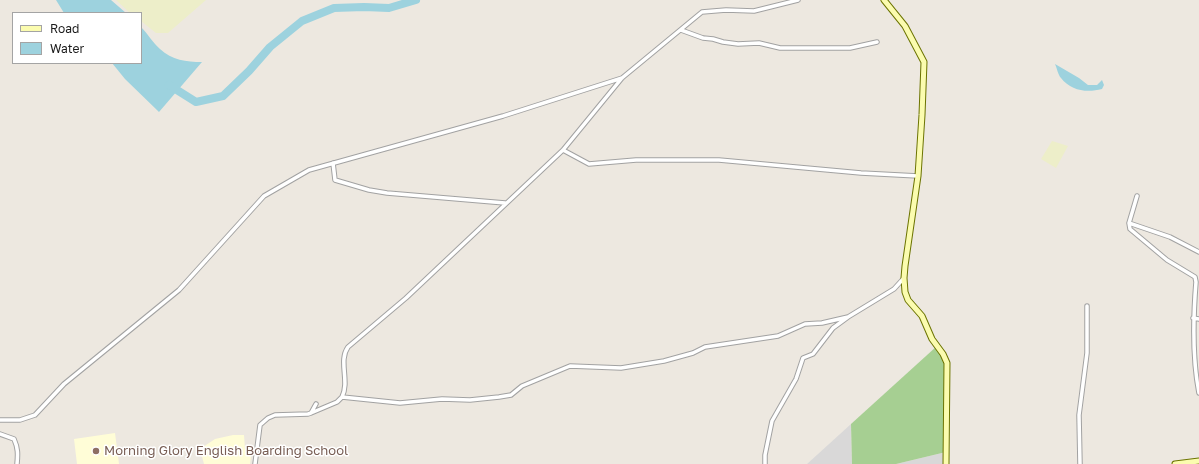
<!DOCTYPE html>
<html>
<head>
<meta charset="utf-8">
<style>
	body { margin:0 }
	#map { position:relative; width:1199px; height:464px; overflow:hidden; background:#ede8e0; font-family:"Golos Text",sans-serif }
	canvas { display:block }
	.legend { position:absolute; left:12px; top:12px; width:130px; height:52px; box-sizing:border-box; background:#fff; border:1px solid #a4a4a4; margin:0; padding:5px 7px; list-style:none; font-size:12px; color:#1b1b1b }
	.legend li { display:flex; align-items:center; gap:8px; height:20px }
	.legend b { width:20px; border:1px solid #a4a4a4 }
</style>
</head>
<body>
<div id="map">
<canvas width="1199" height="464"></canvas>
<ul class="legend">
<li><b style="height:5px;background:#fbfcaf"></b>Road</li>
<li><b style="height:11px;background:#9dd2de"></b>Water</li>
</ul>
</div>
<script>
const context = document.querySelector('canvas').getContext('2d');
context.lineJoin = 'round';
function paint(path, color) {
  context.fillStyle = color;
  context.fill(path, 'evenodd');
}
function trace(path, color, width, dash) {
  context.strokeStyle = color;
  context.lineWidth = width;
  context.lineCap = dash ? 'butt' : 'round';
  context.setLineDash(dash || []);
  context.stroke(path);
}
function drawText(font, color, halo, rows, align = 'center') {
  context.font = font + ' "Golos Text",sans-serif';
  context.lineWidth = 3;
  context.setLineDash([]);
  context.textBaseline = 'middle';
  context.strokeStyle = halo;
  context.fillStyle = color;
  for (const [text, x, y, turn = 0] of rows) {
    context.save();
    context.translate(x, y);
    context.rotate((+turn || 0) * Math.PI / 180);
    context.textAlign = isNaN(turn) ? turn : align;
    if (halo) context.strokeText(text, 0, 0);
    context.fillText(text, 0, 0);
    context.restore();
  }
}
const residential = new Path2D(`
	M 851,424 L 852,464 L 807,464 Z
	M 946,452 L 946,464 L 896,464 Z`);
const education = new Path2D(`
	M 115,433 L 119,464 L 77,464 L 74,439 Z
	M 233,435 L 244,435 L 245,449 L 252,448 L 250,464 L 204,464 L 200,449 L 215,439 Z`);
const farmland = new Path2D(`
	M 116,0 L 206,0 L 168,33 L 156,33 L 141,21 L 141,13 L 130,13 Z
	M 1052,141 L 1068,146 L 1056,168 L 1041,159 Z`);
const forest = new Path2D(`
	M 937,346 L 946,358 L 946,452 L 896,464 L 852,464 L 851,424 Z`);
const water = new Path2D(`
	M 56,0 L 111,0 L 126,13 L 64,13 Z
	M 141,27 C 148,34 153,43 160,49 C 172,60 186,62 202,62 L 159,112 L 125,79 L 112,63 L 141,63 Z
	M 1055,64 L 1079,78 L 1088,85 L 1097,85 L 1102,80 L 1104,85 L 1102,89 C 1087,93 1071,91 1061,78 C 1058,75 1057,68 1055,64 Z`);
const river = new Path2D(`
	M 169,85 L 196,102 L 223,96 L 249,71 L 270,47 L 302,21 L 334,8 L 364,7 L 389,8 L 416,0`);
const minor = new Path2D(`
	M 681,30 L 703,38 L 713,39 L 723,42 L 738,44 L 759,43 L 780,48 L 850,48 L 877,42
	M 563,150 L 589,164 L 636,160 L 719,160 L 861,173 L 918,176
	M 333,163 L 335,180 L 369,190 L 387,193 L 505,203
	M 1137,196 L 1129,223 L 1130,229 L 1167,260 L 1195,277 L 1196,282 C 1193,319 1192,357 1199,393
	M 1129,223 L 1170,237 L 1199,252
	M 1193,318 L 1199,319
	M 342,397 C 350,381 338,361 348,347 L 406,298 L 563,150 L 622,78 L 702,12 L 726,10 L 754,11 L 798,0
	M 311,413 L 337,402 L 342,397 L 400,403 L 442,399 L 470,400 L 499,397 L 511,395 L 522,386 L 570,366 L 621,368 L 664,361 L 693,353 L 705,347 L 778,336 L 805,324 L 822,323 L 848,317
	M 0,420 L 20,420 L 35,415 L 64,384 L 179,290 L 264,196 L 309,170 L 503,116 L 622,78
	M 0,434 L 14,439 C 18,448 18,454 17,464
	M 255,464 L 260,425 L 268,418 L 275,415 L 308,414 L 311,413 L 316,404
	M 765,464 L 765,455 L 772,421 L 796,379 L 803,358 L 813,354 L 833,328 L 848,317 L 894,289 L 904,278
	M 1080,464 L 1079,415 L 1087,353 L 1087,306`);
const secondary = new Path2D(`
	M 884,0 L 905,26 L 924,62 L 922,115 L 918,176 L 905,266 L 904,278 L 905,292 L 908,300 L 922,316 L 932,339 L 943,354 L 947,363 L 946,464
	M 1175,464 L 1199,461`);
const markers = [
	[96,451,4,"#8d6e63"]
];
const educationNames = [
	["Morning Glory English Boarding School",104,451]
];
paint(residential, '#d9d8d8');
paint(education, '#fffdd7');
paint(farmland, '#edeec9');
paint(forest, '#a6cf92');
paint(water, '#9dd2de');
trace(river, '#9dd2de', 8);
trace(minor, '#a2a2a2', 5.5);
trace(secondary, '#6c7400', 7);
trace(minor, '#fff', 3.5);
trace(secondary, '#fbfcaf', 5);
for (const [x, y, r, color] of markers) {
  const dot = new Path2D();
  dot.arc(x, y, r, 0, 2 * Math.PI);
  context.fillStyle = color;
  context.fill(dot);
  trace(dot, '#fff', 1.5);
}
drawText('13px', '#785e54', '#fff', educationNames, 'left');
</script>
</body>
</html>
